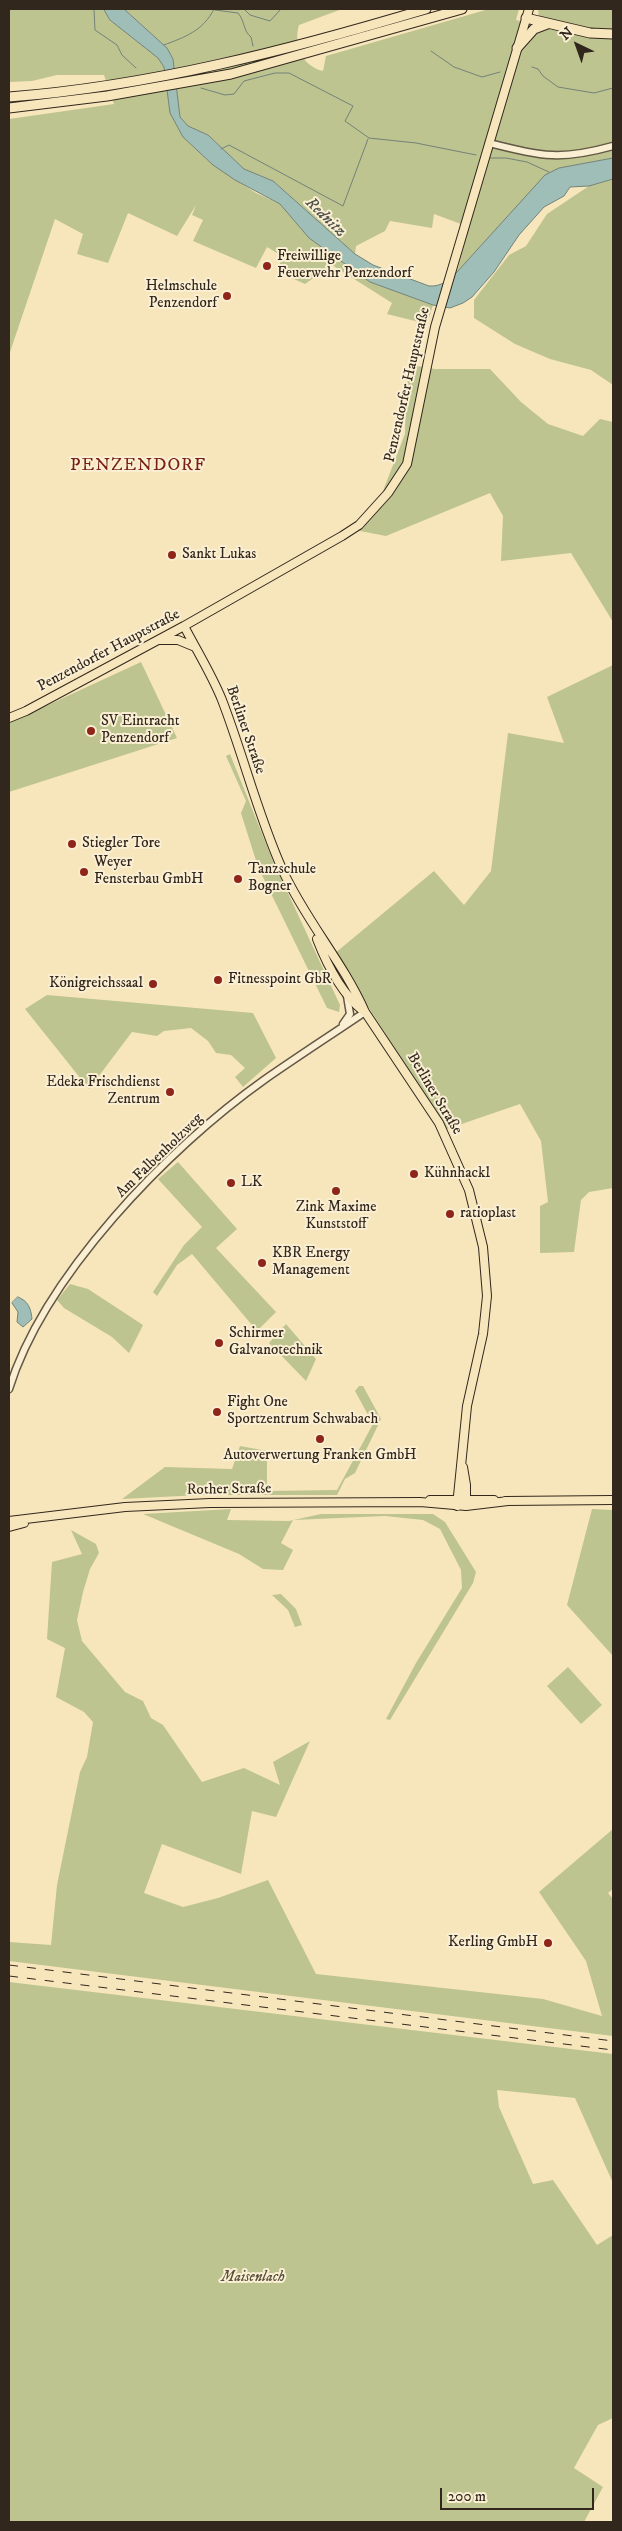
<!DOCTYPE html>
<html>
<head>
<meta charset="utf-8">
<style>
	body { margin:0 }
	#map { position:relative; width:622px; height:2531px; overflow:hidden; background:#f7e6bc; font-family:"IM FELL DW Pica",serif }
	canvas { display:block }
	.frame { position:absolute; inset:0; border:10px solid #32271d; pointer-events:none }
	.north { position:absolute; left:552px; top:20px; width:50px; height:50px; -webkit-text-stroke:4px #faefd3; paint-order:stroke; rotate:318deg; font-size:14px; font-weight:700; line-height:20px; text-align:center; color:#32271d }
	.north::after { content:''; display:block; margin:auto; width:18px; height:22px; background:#32271d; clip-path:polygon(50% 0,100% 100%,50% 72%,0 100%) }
	.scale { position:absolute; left:440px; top:2488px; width:154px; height:22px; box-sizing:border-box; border:2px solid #32271d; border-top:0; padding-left:6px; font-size:15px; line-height:18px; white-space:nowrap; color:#32271d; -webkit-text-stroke:4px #faefd3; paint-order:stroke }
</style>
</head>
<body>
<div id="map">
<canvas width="622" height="2531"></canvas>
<div class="frame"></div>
<div class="north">N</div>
<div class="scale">200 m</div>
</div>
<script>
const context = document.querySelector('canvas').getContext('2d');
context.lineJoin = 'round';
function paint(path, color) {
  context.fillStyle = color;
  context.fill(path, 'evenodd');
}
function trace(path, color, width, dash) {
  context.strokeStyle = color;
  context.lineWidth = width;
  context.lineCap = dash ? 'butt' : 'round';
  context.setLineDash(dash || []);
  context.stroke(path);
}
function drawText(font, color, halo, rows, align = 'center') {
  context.font = font + ' "IM FELL DW Pica",serif';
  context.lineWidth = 4;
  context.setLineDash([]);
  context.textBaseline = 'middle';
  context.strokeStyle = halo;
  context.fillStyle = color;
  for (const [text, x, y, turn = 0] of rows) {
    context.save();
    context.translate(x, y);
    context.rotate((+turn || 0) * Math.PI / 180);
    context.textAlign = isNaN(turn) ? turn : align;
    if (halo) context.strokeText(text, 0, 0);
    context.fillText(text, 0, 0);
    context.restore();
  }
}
const green = new Path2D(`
	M 9,9 L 104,9 L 110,20 L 158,58 L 164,67 L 170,113 L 183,137 L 213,165 L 256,193 L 280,204 L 309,238 L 370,282 L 433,305 L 427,324 L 387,314 L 392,303 L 332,265 L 305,284 L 278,272 L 282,256 L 267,247 L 256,268 L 193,241 L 203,220 L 192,215 L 196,205 L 177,236 L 128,213 L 108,263 L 77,254 L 83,234 L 55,219 L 9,355 L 9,119 L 114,104 L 104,75 L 57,75 L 32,81 L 9,82 Z
	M 124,9 L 342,9 L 299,25 C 293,45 302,66 323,71 L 326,56 L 489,9 L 519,9 L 516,20 L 540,25 L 538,9 L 613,9 L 613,158 L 559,168 L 511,213 L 457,272 L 469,227 L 434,214 L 432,228 L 390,221 L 385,231 L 356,246 L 355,254 L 273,181 L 244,169 L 208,135 L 188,126 L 180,117 L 173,59 L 167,48 Z
	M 613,179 L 613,385 L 591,370 L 550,359 L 515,344 L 474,318 L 474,300 L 509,255 L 526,246 L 547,214 L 589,186 Z
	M 411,365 L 435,369 L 490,369 L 521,402 L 548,424 L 583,436 L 600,419 L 613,422 L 613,622 L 571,553 L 501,561 L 503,516 L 490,493 L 386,536 L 355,530 L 376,509 L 405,434 L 406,389 Z
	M 141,662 L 177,738 L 9,792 L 9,723 Z
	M 613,665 L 613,1188 L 589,1192 L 581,1200 L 574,1252 L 540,1253 L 540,1206 L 548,1202 L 541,1141 L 520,1104 L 447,1129 L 334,954 L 434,871 L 464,905 L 491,871 L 508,733 L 564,743 L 547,697 Z
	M 230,754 L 273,861 L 340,1005 L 339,1012 L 327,1008 L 258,867 L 241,813 L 246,801 L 226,756 Z
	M 47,995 L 253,1013 L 276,1058 L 243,1087 L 235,1077 L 245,1068 L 231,1055 L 216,1053 L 208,1041 L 191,1028 L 164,1031 L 157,1036 L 132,1032 L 89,1089 L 25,1009 Z
	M 178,1162 L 237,1229 L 216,1248 L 276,1312 L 257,1331 L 192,1254 L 177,1265 L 157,1296 L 153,1292 L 184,1245 L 202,1227 L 158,1179 Z
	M 70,1284 L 88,1289 L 143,1325 L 129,1353 L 112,1337 L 64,1308 L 57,1300 Z
	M 286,1324 L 316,1359 L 306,1381 L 269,1343 Z
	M 359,1386 L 363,1386 L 381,1419 L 355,1473 L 345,1479 L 337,1495 L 200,1495 L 122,1499 L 165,1467 L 232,1469 L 240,1446 L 267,1451 L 267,1491 L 337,1490 L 373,1424 L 355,1391 Z
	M 231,1509 L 227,1520 L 289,1521 L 321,1514 L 433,1514 L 445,1522 L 476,1572 L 473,1583 L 390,1720 L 386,1719 L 416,1663 L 462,1588 L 461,1570 L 440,1529 L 423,1520 L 385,1516 L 293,1520 L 281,1543 L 293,1550 L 283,1570 L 263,1569 L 239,1554 L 143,1514 Z
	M 592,1509 L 613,1510 L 613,1656 L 567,1605 Z
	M 71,1530 L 96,1544 L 99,1553 L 90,1569 L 83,1592 L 77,1620 L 82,1641 L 125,1692 L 143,1701 L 151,1718 L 163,1725 L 202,1782 L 244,1768 L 280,1785 L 273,1762 L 310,1741 L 276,1817 L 252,1811 L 241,1874 L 162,1844 L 144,1893 L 183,1907 L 218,1898 L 268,1880 L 316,1974 L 543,1999 L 602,2016 L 586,1961 L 539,1892 L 613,1829 L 613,1889 L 608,1893 L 613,1899 L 613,2036 L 9,1961 L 9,1942 L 51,1945 L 57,1885 L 80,1772 L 87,1757 L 93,1722 L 84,1712 L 56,1697 L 65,1648 L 47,1639 L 52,1562 L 82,1554 Z
	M 281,1594 L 296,1609 L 302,1625 L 295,1627 L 288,1610 L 272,1595 Z
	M 568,1667 L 602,1705 L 581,1724 L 547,1686 Z
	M 9,1982 L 613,2054 L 613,2183 L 575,2098 L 497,2090 L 499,2107 L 533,2184 L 553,2180 L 597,2245 L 613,2235 L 613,2418 L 598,2425 L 574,2468 L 603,2487 L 584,2522 L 9,2522 Z`);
const water = new Path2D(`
	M 104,9 L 124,9 L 167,48 L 173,59 L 180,117 L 188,126 L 208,135 L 244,169 L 273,181 L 355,254 L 373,265 L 429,286 C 441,287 449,280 457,272 L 545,175 L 559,168 L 613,158 L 613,179 L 589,186 L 570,187 L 564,196 L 544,207 L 519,235 L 494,272 L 472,297 L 463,303 L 450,308 L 433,305 L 370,282 L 309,238 L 280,204 L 235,180 L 213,165 L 183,137 L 170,113 L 164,67 L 158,58 L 110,20 Z
	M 18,1297 C 28,1301 31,1308 32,1319 L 23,1327 L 17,1322 L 18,1312 L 12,1303 Z`);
const stream = new Path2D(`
	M 94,9 L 95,30 L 117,45 L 122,55 L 136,68
	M 244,9 L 250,15 L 270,21 L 281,9
	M 215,10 L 238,13 C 245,21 243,31 251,37 L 253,46
	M 164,45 C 185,37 203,31 214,9
	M 431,51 L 454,67 L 482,77 L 500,72
	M 532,67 L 538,69 L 543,76 L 558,87 L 594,93 L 613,88
	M 201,88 L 225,95 L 234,94 L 244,81 L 275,73 L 289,73 L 353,106 L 345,121 L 369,138 L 416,143 L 476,155
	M 221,149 L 229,145 L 343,206 L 368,139
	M 489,158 L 506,158 L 527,162 L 549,172`);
const minor = new Path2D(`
	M 489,143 C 542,156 559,161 613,146
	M 343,1024 L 350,1014 L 347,996
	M 9,1389 C 44,1276 168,1148 264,1080 C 297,1057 331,1035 365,1012`);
const major = new Path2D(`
	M 184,626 C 197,651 212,675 222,700 C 244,757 258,816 283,871 C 306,921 343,962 365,1012 L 439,1123 L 469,1190 L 483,1247 L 487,1296 L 483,1334 L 467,1406 L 457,1506
	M 159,640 L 178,640 L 195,647
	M 9,718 L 26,711 L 184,626 L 342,536 L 359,525 L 388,493 L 407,464 L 435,327 L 529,9
	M 317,939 C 327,965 341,993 363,1011
	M 463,1467 L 466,1485 L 466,1503
	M 430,1500 L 494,1500
	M 505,1501 L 613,1500
	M 9,1521 L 125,1507 L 210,1503 L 420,1502 L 466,1506 L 508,1501
	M 9,1527 L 24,1523`);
const highway = new Path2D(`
	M 526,18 L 590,33 L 613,34
	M 517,48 L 534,29 L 547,24
	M 9,97 C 151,86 289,50 426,9
	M 9,108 L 107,96 L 231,74 L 462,9`);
const rail = new Path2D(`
	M 9,1965 L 613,2041
	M 9,1976 L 613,2050`);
const markers = [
	[267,266,5,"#8f2418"],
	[227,296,5,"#8f2418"],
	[172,555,5,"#8f2418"],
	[91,731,5,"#8f2418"],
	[72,844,5,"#8f2418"],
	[84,872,5,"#8f2418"],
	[238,879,5,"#8f2418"],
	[218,980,5,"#8f2418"],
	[153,984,5,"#8f2418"],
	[170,1092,5,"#8f2418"],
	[414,1174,5,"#8f2418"],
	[231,1183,5,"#8f2418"],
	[336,1191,5,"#8f2418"],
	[450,1214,5,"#8f2418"],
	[262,1263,5,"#8f2418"],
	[219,1343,5,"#8f2418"],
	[217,1412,5,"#8f2418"],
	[320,1439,5,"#8f2418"],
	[548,1943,5,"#8f2418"]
];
const poiNames = [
	["Freiwillige",277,257],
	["Feuerwehr Penzendorf",277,274],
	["Helmschule",217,287,"right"],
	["Penzendorf",217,304,"right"],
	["Sankt Lukas",182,555],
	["SV Eintracht",101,722],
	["Penzendorf",101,739],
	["Stiegler Tore",82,844],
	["Weyer",94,863],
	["Fensterbau GmbH",94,880],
	["Tanzschule",248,870],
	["Bogner",248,887],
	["Fitnesspoint GbR",228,980],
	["Königreichssaal",143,984,"right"],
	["Edeka Frischdienst",160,1083,"right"],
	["Zentrum",160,1100,"right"],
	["Kühnhackl",424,1174],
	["LK",241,1183],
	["Zink Maxime",336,1208,"center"],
	["Kunststoff",336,1225,"center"],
	["ratioplast",460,1214],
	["KBR Energy",272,1254],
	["Management",272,1271],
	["Schirmer",229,1334],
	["Galvanotechnik",229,1351],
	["Fight One",227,1403],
	["Sportzentrum Schwabach",227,1420],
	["Autoverwertung Franken GmbH",320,1456,"center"],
	["Kerling GmbH",538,1943,"right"]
];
const streetNames = [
	["Penzendorfer Hauptstraße",408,385,-77],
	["Penzendorfer Hauptstraße",109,651,-28],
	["Berliner Straße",245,730,71],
	["Berliner Straße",434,1094,59],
	["Am Falbenholzweg",160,1156,-44],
	["Rother Straße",229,1490,-1]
];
const parkNames = [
	["Maisenlach",253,2278]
];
const waterNames = [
	["Rednitz",325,218,44]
];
const quarterNames = [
	["PENZENDORF",138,466]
];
paint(green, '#bdc490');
paint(water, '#9ebeb7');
trace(water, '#738279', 1);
trace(stream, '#738279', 1);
trace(minor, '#635745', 9);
trace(major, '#32271d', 10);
trace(highway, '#32271d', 11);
trace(minor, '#faefd3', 6);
trace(major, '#f7e6bc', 8);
trace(highway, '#f7e6bc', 9);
trace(rail, '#32271d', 1, [9, 9]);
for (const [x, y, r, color] of markers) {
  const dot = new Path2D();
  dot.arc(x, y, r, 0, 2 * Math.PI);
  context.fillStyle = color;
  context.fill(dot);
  trace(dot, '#faefd3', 2);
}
drawText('15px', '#32271d', '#faefd3', poiNames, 'left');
drawText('15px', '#32271d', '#faefd3', streetNames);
drawText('italic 15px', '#554e3a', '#faefd3', parkNames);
drawText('italic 16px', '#52544b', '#faefd3', waterNames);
context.letterSpacing = '1px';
drawText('18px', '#7a1f14', '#faefd3', quarterNames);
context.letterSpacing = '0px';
</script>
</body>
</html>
